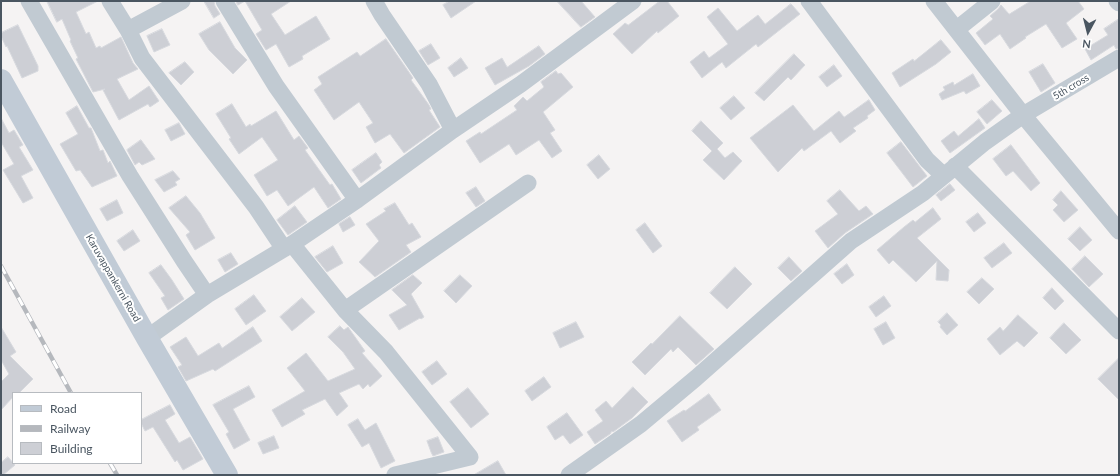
<!DOCTYPE html>
<html>
<head>
<meta charset="utf-8">
<style>
	body { margin:0 }
	#map { position:relative; width:1120px; height:476px; overflow:hidden; background:#f5f3f3; font-family:Lato,sans-serif }
	canvas { display:block }
	.frame { position:absolute; inset:0; border:2px solid #4a5661; pointer-events:none }
	.legend { position:absolute; left:12px; top:392px; width:130px; height:72px; box-sizing:border-box; background:#fff; border:1px solid #b7bbc0; margin:0; padding:5px 7px; list-style:none; font-size:12px; color:#4a5661 }
	.legend li { display:flex; align-items:center; gap:8px; height:20px }
	.legend b { width:20px; border:1px solid #b7bbc0 }
	.north { position:absolute; left:1068px; top:12px; width:40px; height:40px; -webkit-text-stroke:3px #fff; paint-order:stroke; rotate:187deg; font-size:11px; font-weight:700; line-height:16px; text-align:center; color:#4a5661 }
	.north::after { content:''; display:block; margin:auto; width:14px; height:18px; background:#4a5661; clip-path:polygon(50% 0,100% 100%,50% 72%,0 100%) }
</style>
</head>
<body>
<div id="map">
<canvas width="1120" height="476"></canvas>
<div class="frame"></div>
<ul class="legend">
<li><b style="height:5px;background:#c1cbd6"></b>Road</li>
<li><b style="height:5px;background:#b5b8bd"></b>Railway</li>
<li><b style="height:11px;background:#cdcfd5"></b>Building</li>
</ul>
<div class="north">N</div>
</div>
<script>
const context = document.querySelector('canvas').getContext('2d');
context.lineJoin = 'round';
function paint(path, color) {
  context.fillStyle = color;
  context.fill(path, 'evenodd');
}
function trace(path, color, width, dash) {
  context.strokeStyle = color;
  context.lineWidth = width;
  context.lineCap = dash ? 'butt' : 'round';
  context.setLineDash(dash || []);
  context.stroke(path);
}
function drawText(font, color, halo, rows, align = 'center') {
  context.font = font + ' Lato,sans-serif';
  context.lineWidth = 4;
  context.setLineDash([]);
  context.textBaseline = 'middle';
  context.strokeStyle = halo;
  context.fillStyle = color;
  for (const [text, x, y, turn = 0] of rows) {
    context.save();
    context.translate(x, y);
    context.rotate((+turn || 0) * Math.PI / 180);
    context.textAlign = isNaN(turn) ? turn : align;
    if (halo) context.strokeText(text, 0, 0);
    context.fillText(text, 0, 0);
    context.restore();
  }
}
const building = new Path2D(`
	M 47,1 L 98,1 L 76,12 L 86,34 L 89,32 L 96,48 L 100,46 L 101,48 L 121,37 L 133,63 L 138,69 L 117,79 L 129,100 L 149,86 L 159,101 L 150,107 L 148,104 L 119,120 L 103,90 L 105,89 L 93,92 L 76,59 L 78,58 L 70,41 L 71,40 L 62,19 L 57,22 Z
	M 204,1 L 214,1 L 215,6 L 220,14 L 214,18 Z
	M 236,1 L 291,1 L 271,14 L 285,35 L 316,16 L 330,39 L 302,56 L 303,59 L 289,67 L 276,44 L 266,50 L 256,34 L 262,30 L 245,1 L 238,5 Z
	M 450,1 L 476,1 L 451,18 L 443,5 Z
	M 557,1 L 581,1 L 595,17 L 581,27 Z
	M 660,1 L 667,1 L 679,16 L 658,33 L 657,31 L 632,54 L 613,34 L 625,23 L 628,25 Z
	M 1031,1 L 1078,1 L 1084,9 L 1066,23 L 1077,39 L 1062,48 L 1046,24 L 1025,37 L 1026,38 L 1010,49 L 1000,34 L 985,45 L 976,33 L 993,19 L 990,16 L 998,9 L 1001,5 L 1009,14 Z
	M 791,4 L 800,14 L 758,47 L 756,44 L 726,68 L 722,62 L 702,78 L 690,62 L 704,51 L 709,58 L 728,44 L 707,17 L 718,8 L 737,31 L 758,15 L 765,24 Z
	M 1119,19 L 1119,48 L 1116,49 L 1114,45 L 1091,60 L 1085,49 L 1108,35 L 1104,29 Z
	M 220,22 L 235,48 L 247,60 L 233,74 L 209,50 L 199,34 Z
	M 18,25 L 38,66 L 38,71 L 22,78 L 7,46 L 6,47 L 1,36 L 1,33 Z
	M 162,29 L 170,45 L 154,52 L 147,36 Z
	M 386,39 L 413,78 L 411,80 L 429,105 L 431,109 L 429,110 L 440,127 L 404,153 L 390,134 L 375,143 L 366,127 L 373,123 L 359,102 L 334,120 L 314,90 L 322,84 L 318,77 L 357,52 L 360,56 Z
	M 941,40 L 951,52 L 936,64 L 900,87 L 892,73 L 913,59 L 914,61 Z
	M 431,44 L 440,58 L 428,65 L 419,51 Z
	M 539,46 L 545,54 L 529,66 L 495,85 L 485,68 L 502,58 L 507,67 Z
	M 794,54 L 805,65 L 791,80 L 788,77 L 764,101 L 755,93 Z
	M 461,58 L 468,68 L 454,77 L 448,68 Z
	M 185,62 L 194,72 L 181,85 L 169,73 Z
	M 1043,64 L 1055,83 L 1041,92 L 1029,72 Z
	M 834,65 L 842,76 L 827,87 L 819,77 Z
	M 556,71 L 558,74 L 561,73 L 573,87 L 543,112 L 555,130 L 550,133 L 562,151 L 552,158 L 539,140 L 516,155 L 509,144 L 480,163 L 466,141 L 480,132 L 481,134 L 517,110 L 514,106 L 523,97 L 527,101 L 544,87 L 541,82 Z
	M 973,74 L 980,86 L 966,94 L 964,91 L 942,100 L 939,94 L 945,90 L 943,87 L 953,82 L 954,85 Z
	M 734,96 L 745,108 L 731,120 L 720,108 Z
	M 869,100 L 875,110 L 867,116 L 868,118 L 853,128 L 856,131 L 840,143 L 831,131 L 804,151 L 802,148 L 778,172 L 750,138 L 793,105 L 814,131 L 839,111 L 844,117 Z
	M 992,100 L 1002,111 L 987,124 L 977,112 Z
	M 232,104 L 246,127 L 250,124 L 251,126 L 276,111 L 294,140 L 299,136 L 308,148 L 305,150 L 330,185 L 332,184 L 341,199 L 328,208 L 314,187 L 288,206 L 277,190 L 267,196 L 254,175 L 278,160 L 262,137 L 239,154 L 229,139 L 231,138 L 216,114 Z
	M 77,106 L 89,128 L 91,128 L 100,151 L 103,150 L 108,163 L 110,161 L 117,176 L 92,187 L 80,170 L 76,171 L 60,144 L 78,134 L 66,113 Z
	M 1,118 L 9,133 L 14,130 L 23,145 L 19,147 L 33,170 L 21,176 L 33,198 L 23,203 L 3,170 L 14,164 L 1,142 Z
	M 979,119 L 985,128 L 950,153 L 941,141 L 954,131 L 958,136 Z
	M 701,121 L 723,143 L 717,149 L 725,158 L 733,152 L 742,161 L 724,180 L 703,160 L 712,151 L 692,131 Z
	M 179,123 L 185,134 L 171,141 L 165,130 Z
	M 141,140 L 155,159 L 142,165 L 139,162 L 135,165 L 127,150 Z
	M 901,142 L 927,176 L 913,187 L 887,153 Z
	M 1011,145 L 1040,183 L 1031,191 L 1013,171 L 1006,176 L 993,159 Z
	M 376,153 L 382,162 L 379,165 L 381,168 L 361,183 L 352,170 Z
	M 599,155 L 610,169 L 598,179 L 587,165 Z
	M 173,171 L 180,179 L 175,182 L 177,185 L 164,192 L 155,180 Z
	M 950,184 L 955,190 L 941,201 L 936,195 Z
	M 476,187 L 485,201 L 476,207 L 466,193 Z
	M 840,190 L 859,211 L 866,206 L 873,214 L 845,233 L 828,248 L 815,231 L 838,214 L 827,201 Z
	M 1061,191 L 1078,210 L 1064,222 L 1053,210 L 1058,205 L 1053,200 Z
	M 186,196 L 200,213 L 215,238 L 195,250 L 186,235 L 190,232 L 169,208 Z
	M 117,200 L 123,213 L 107,221 L 100,209 Z
	M 395,203 L 409,225 L 412,223 L 421,237 L 406,245 L 411,252 L 375,277 L 359,262 L 379,241 L 366,224 L 386,211 L 384,209 Z
	M 295,206 L 307,222 L 288,235 L 277,220 Z
	M 933,208 L 941,219 L 917,238 L 949,270 L 948,281 L 936,280 L 937,261 L 916,282 L 893,260 L 889,264 L 877,250 L 904,227 L 913,220 L 915,222 Z
	M 978,213 L 986,223 L 974,232 L 966,222 Z
	M 350,217 L 355,225 L 343,232 L 339,224 Z
	M 645,223 L 662,246 L 653,253 L 636,230 Z
	M 1080,227 L 1092,240 L 1080,251 L 1068,239 Z
	M 133,230 L 140,241 L 124,251 L 117,241 Z
	M 1004,243 L 1012,253 L 992,268 L 984,258 Z
	M 333,246 L 343,263 L 327,272 L 315,257 Z
	M 231,253 L 238,264 L 225,272 L 218,260 Z
	M 1085,256 L 1103,274 L 1089,287 L 1072,269 Z
	M 789,257 L 802,271 L 791,281 L 778,268 Z
	M 847,264 L 854,275 L 842,284 L 834,274 Z
	M 161,265 L 172,280 L 184,299 L 168,310 L 161,298 L 165,296 L 149,273 Z
	M 735,267 L 752,284 L 727,309 L 710,293 Z
	M 413,275 L 422,283 L 411,294 L 424,317 L 421,319 L 420,318 L 399,330 L 389,315 L 407,305 L 392,290 Z
	M 460,275 L 472,286 L 456,303 L 444,291 Z
	M 982,278 L 994,289 L 979,304 L 967,292 Z
	M 1052,288 L 1064,301 L 1055,310 L 1043,298 Z
	M 254,295 L 266,311 L 246,325 L 235,309 Z
	M 884,296 L 891,306 L 876,317 L 869,307 Z
	M 302,298 L 315,312 L 292,331 L 280,317 Z
	M 947,313 L 958,325 L 947,335 L 940,327 L 941,325 L 938,322 Z
	M 1018,315 L 1038,333 L 1024,347 L 1017,341 L 1000,355 L 987,339 L 1000,327 L 1003,331 Z
	M 680,316 L 714,349 L 696,365 L 678,347 L 673,352 L 671,349 L 645,375 L 632,362 L 651,343 L 652,344 Z
	M 576,322 L 584,337 L 560,348 L 553,333 Z
	M 886,322 L 895,338 L 883,345 L 874,329 Z
	M 1064,323 L 1081,340 L 1066,354 L 1050,338 Z
	M 340,326 L 344,330 L 348,327 L 365,351 L 362,353 L 382,376 L 370,387 L 368,384 L 363,389 L 359,384 L 339,393 L 348,406 L 337,416 L 325,399 L 302,410 L 305,414 L 282,427 L 272,410 L 305,391 L 287,368 L 306,353 L 328,381 L 355,369 L 343,352 L 328,337 Z
	M 1,327 L 16,352 L 10,356 L 33,379 L 19,393 L 13,393 L 13,397 L 1,410 L 1,382 L 9,374 L 1,360 Z
	M 253,327 L 262,341 L 215,371 L 213,369 L 186,381 L 178,367 L 182,365 L 170,347 L 186,337 L 198,356 L 219,343 L 222,348 Z
	M 1119,358 L 1119,400 L 1098,379 Z
	M 437,361 L 447,374 L 432,385 L 422,372 Z
	M 544,377 L 551,387 L 532,401 L 525,391 Z
	M 249,386 L 255,397 L 233,409 L 250,440 L 234,449 L 226,434 L 229,432 L 213,405 Z
	M 633,387 L 648,402 L 632,418 L 613,432 L 612,431 L 610,434 L 595,444 L 587,432 L 603,421 L 595,410 L 606,401 L 612,408 Z
	M 468,388 L 489,414 L 471,428 L 450,402 Z
	M 709,394 L 721,410 L 697,427 L 699,430 L 682,442 L 667,421 L 684,410 L 685,411 Z
	M 170,405 L 175,414 L 165,420 L 179,443 L 190,437 L 203,459 L 183,470 L 177,460 L 175,462 L 153,427 L 145,431 L 141,423 L 141,420 Z
	M 567,413 L 583,435 L 570,444 L 563,435 L 555,440 L 547,427 Z
	M 358,419 L 365,430 L 376,423 L 395,461 L 381,468 L 369,443 L 362,447 L 348,425 Z
	M 274,436 L 279,448 L 263,454 L 258,443 Z
	M 438,437 L 444,452 L 433,456 L 431,452 L 427,441 Z
	M 8,457 L 15,465 L 3,475 L 1,475 L 1,463 Z
	M 498,461 L 506,475 L 474,475 Z`);
const street = new Path2D(`
	M 29,1 L 130,176 L 184,261 L 207,295
	M 110,1 L 128,30 L 182,1
	M 224,1 L 276,86 L 357,200
	M 374,1 L 382,15 L 429,84 L 453,130
	M 809,1 L 927,160 L 943,175
	M 934,1 L 1023,115 L 1119,231
	M 1117,1 L 1119,3
	M 957,29 L 992,1
	M 128,30 L 142,58 L 256,207 L 284,249
	M 955,166 L 1119,331
	M 292,244 L 345,310 L 386,352 L 470,457 L 395,475
	M 345,310 L 528,183
	M 147,338 L 207,295 L 292,244 L 357,200 L 453,130 L 521,84 L 633,1
	M 569,475 L 641,424 L 696,378 L 851,241 L 923,193 L 985,142 L 1023,115 L 1119,58`);
const secondary = new Path2D(`
	M 1,80 L 147,338 L 227,475`);
const rail = new Path2D(`
	M 1,266 L 71,393
	M 110,463 L 117,475`);
const streetNames = [
	["5th cross",1071,87,-31],
	["Karuvappankerni Road",113,278,60]
];
paint(building, '#cdcfd5');
trace(building, '#d7d9de', 1);
trace(street, '#c1cad2', 17);
trace(secondary, '#c1cbd6', 22);
trace(rail, '#b5b8bd', 4.5);
trace(rail, '#fff', 3, [9]);
drawText('10px', '#4a5661', '#fff', streetNames);
</script>
</body>
</html>
